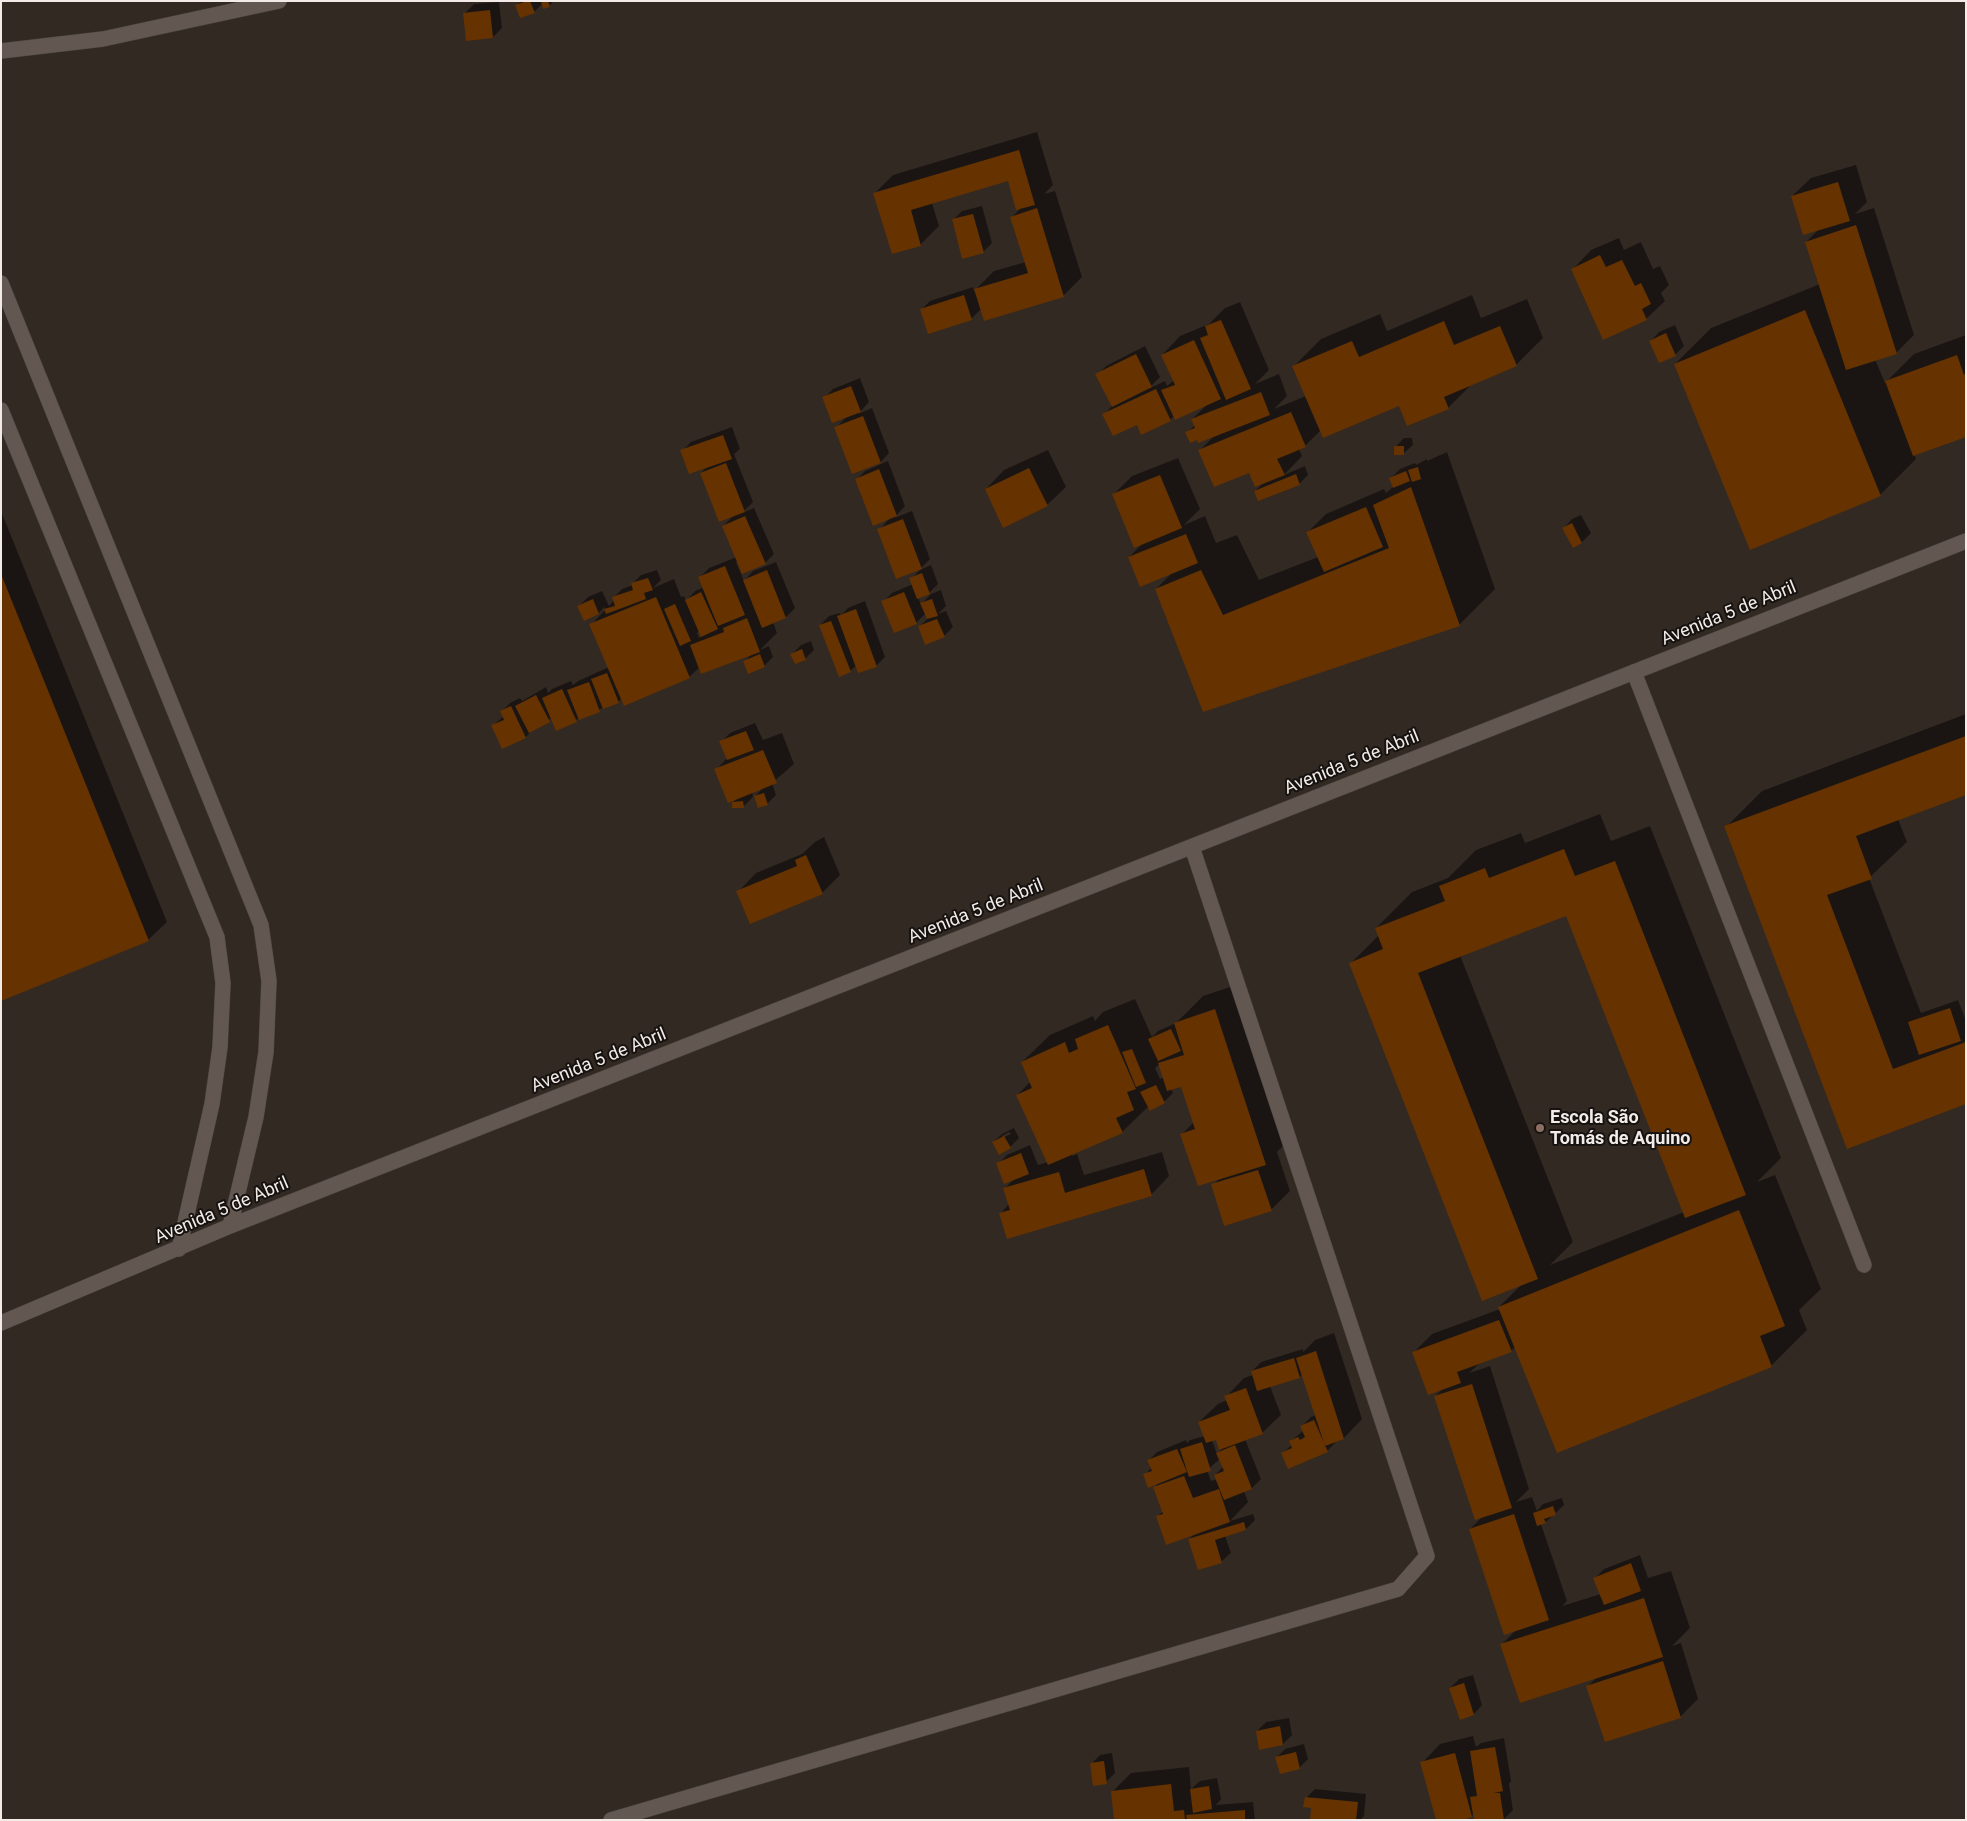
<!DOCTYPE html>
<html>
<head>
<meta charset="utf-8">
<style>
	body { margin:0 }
	#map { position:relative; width:1967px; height:1821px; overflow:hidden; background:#322923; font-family:Roboto,sans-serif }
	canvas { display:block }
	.frame { position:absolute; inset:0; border:2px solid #f2ebe8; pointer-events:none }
</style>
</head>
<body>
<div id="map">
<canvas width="1967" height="1821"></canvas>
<div class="frame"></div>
</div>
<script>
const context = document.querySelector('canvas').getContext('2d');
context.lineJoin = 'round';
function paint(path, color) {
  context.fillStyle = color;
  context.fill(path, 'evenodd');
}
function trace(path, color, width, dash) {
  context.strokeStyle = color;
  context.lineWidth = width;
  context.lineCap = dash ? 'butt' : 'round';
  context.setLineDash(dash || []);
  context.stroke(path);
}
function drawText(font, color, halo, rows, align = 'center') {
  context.font = font + ' Roboto,sans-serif';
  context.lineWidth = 4;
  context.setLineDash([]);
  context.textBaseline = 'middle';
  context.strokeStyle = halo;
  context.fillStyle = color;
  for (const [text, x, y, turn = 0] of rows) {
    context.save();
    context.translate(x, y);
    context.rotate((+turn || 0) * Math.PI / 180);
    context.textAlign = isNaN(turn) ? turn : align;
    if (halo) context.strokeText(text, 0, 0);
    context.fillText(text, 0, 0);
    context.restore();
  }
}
const shadow = new Path2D(`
	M 521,1 L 554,1 L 549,6 L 543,3 L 534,12 L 517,5 Z
	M 499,2 L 502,28 L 493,37 L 465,13 L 474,4 Z
	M 1037,132 L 1053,185 L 1044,194 L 1055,191 L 1082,277 L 1063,296 L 981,309 L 971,319 L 922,309 L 930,301 L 973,287 L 974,291 L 994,271 L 1026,262 L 1012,217 L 1022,207 L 1009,180 L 932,203 L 939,226 L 920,245 L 875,193 L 893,175 Z
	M 1856,165 L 1867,202 L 1855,214 L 1874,208 L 1914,335 L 1896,353 L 1875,359 L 1885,383 L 1914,354 L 1966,335 L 1966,436 L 1914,454 L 1916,459 L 1880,495 L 1675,364 L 1711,328 L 1820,284 L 1806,242 L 1820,228 L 1792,196 L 1811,178 Z
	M 982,206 L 992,243 L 983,252 L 953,220 L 962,211 Z
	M 1619,238 L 1624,250 L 1641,242 L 1653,269 L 1660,266 L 1669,285 L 1661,293 L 1665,301 L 1646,319 L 1573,269 L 1591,250 Z
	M 1472,295 L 1481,318 L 1527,299 L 1543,338 L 1516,365 L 1473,383 L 1448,408 L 1400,404 L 1321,430 L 1305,446 L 1299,449 L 1302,456 L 1284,475 L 1305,466 L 1308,475 L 1299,484 L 1255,491 L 1264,482 L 1250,471 L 1200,450 L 1214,436 L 1198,438 L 1187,433 L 1195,425 L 1192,419 L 1208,404 L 1174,416 L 1170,420 L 1137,423 L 1104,415 L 1112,406 L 1097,375 L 1106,366 L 1145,346 L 1160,377 L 1148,389 L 1165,381 L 1167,386 L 1174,380 L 1162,355 L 1180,336 L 1209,324 L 1225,308 L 1240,302 L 1269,370 L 1255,384 L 1279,374 L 1287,396 L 1274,409 L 1306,396 L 1294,366 L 1321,339 L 1380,314 L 1387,331 Z
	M 1675,325 L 1684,346 L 1675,355 L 1651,341 L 1659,332 Z
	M 860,378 L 869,402 L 858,414 L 872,408 L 889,453 L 879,464 L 836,428 L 848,415 L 824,398 L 833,389 Z
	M 732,427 L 740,449 L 734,454 L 753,502 L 742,513 L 754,508 L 774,554 L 765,563 L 736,562 L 744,581 L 753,571 L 776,562 L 795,608 L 786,617 L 773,622 L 777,633 L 760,650 L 769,646 L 773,657 L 764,666 L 744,662 L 752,654 L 700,667 L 689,677 L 622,698 L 618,702 L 580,717 L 576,720 L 552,718 L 534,728 L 526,737 L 502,748 L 492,726 L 504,716 L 501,712 L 510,703 L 520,698 L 522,701 L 546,687 L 548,693 L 552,689 L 571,681 L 573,685 L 578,681 L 609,667 L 591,625 L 605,610 L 604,607 L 599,613 L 585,619 L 579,606 L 588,597 L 602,591 L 609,606 L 614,600 L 613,598 L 622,589 L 633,585 L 632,584 L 641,575 L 657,570 L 661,580 L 653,588 L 674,579 L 681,597 L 684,596 L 686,601 L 695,591 L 704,587 L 700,577 L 709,568 L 737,557 L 723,526 L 735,514 L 701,473 L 709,465 L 682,451 L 691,442 ZM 700,630 L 702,635 L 699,638 L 697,633 Z
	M 1404,438 L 1412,438 L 1413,445 L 1404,453 L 1395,447 Z
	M 1048,450 L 1066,487 L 1047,505 L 986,489 L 1004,470 Z
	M 1447,452 L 1495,589 L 1459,625 L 1204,711 L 1156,589 L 1173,572 L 1129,557 L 1143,543 L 1113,495 L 1132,476 L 1178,458 L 1200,509 L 1184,525 L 1205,516 L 1216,543 L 1237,535 L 1259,580 L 1318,557 L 1308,532 L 1326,514 L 1384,489 L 1386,493 L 1394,486 L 1391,478 L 1400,469 L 1415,463 L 1416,465 L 1427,459 L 1427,461 Z
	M 888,461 L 905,506 L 894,518 L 912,511 L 930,559 L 921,568 L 879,530 L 890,518 L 856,480 L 865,471 Z
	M 1,511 L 167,922 L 148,940 L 1,999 Z
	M 1581,515 L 1591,533 L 1582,542 L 1573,546 L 1564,528 L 1572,519 Z
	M 931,565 L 938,584 L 929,593 L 918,598 L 921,604 L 931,594 L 941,590 L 946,606 L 938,614 L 946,611 L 953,627 L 944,636 L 919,627 L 928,618 L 926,613 L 916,623 L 883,602 L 892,593 L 913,584 L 911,579 L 920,570 Z
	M 865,601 L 885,657 L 876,666 L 857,665 L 850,671 L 820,625 L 829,616 L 840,613 L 841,615 L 848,608 Z
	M 811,641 L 814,650 L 805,659 L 792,654 L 801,645 Z
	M 1966,714 L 1966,793 L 1898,819 L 1907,842 L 1869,878 L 1921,1013 L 1958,1000 L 1966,1021 L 1966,1103 L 1848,1147 L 1726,827 L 1762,791 Z
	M 755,723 L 763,740 L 782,733 L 794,764 L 772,783 L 776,795 L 767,804 L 755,796 L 765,786 L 752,792 L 753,797 L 744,806 L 733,807 L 733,802 L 737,798 L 716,770 L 727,758 L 721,742 L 730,733 Z
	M 1600,814 L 1611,841 L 1650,826 L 1781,1158 L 1757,1182 L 1775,1175 L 1821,1289 L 1799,1310 L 1807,1330 L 1771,1366 L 1515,1347 L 1511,1351 L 1479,1364 L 1469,1373 L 1490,1366 L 1529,1489 L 1516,1502 L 1532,1497 L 1537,1511 L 1543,1504 L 1562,1498 L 1564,1505 L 1546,1522 L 1541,1524 L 1567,1601 L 1562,1606 L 1601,1594 L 1595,1578 L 1604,1569 L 1640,1555 L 1648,1578 L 1671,1571 L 1690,1628 L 1672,1646 L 1681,1643 L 1698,1699 L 1680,1717 L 1588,1686 L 1597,1677 L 1502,1644 L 1516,1630 L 1470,1529 L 1483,1516 L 1435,1396 L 1444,1388 L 1414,1352 L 1432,1334 L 1500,1309 L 1499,1307 L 1522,1284 L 1351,963 L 1379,935 L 1376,928 L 1412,892 L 1448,878 L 1476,850 L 1521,833 L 1525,843 ZM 1567,914 L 1684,1212 L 1550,1265 L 1573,1242 L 1460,955 Z
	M 824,837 L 840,875 L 822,893 L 738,892 L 756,873 L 802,854 L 815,842 Z
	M 1242,983 L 1293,1136 L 1277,1152 L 1290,1191 L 1271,1210 L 1213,1185 L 1219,1179 L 1182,1134 L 1194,1122 L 1182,1085 L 1171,1089 L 1173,1093 L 1164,1102 L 1149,1106 L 1122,1132 L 1072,1154 L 1072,1156 L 1077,1154 L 1084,1175 L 1162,1152 L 1169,1176 L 1151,1195 L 1001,1213 L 1009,1204 L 1005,1188 L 1015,1178 L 998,1164 L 1007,1155 L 1030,1145 L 1038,1165 L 1048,1162 L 1017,1095 L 1031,1081 L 1022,1062 L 1050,1035 L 1093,1016 L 1095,1021 L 1103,1012 L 1135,999 L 1152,1037 L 1158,1031 L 1176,1023 L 1203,996 ZM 1160,1064 L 1164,1077 L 1160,1079 L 1155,1068 Z
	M 1014,1128 L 1019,1138 L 1010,1147 L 993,1142 L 1002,1134 ZM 1009,1132 L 1011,1134 L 1002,1138 L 1002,1136 Z
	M 1334,1333 L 1362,1419 L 1344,1438 L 1335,1441 L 1336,1442 L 1327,1451 L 1283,1454 L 1292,1444 L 1291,1441 L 1304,1430 L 1302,1426 L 1311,1417 L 1316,1415 L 1302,1374 L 1300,1377 L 1270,1386 L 1281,1415 L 1262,1433 L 1245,1439 L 1261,1479 L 1252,1488 L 1244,1491 L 1248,1502 L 1230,1521 L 1253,1514 L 1255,1520 L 1246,1529 L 1225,1536 L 1231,1553 L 1222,1561 L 1199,1569 L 1189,1539 L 1196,1533 L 1157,1517 L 1163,1511 L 1155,1487 L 1159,1482 L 1145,1475 L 1151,1468 L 1148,1461 L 1157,1452 L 1186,1440 L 1187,1443 L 1190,1440 L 1205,1436 L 1199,1422 L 1218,1404 L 1227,1400 L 1226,1397 L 1244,1378 L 1253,1375 L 1252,1371 L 1261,1362 L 1303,1349 L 1303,1352 L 1315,1340 ZM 1216,1438 L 1221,1450 L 1217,1454 L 1212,1440 ZM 1220,1459 L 1223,1467 L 1215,1475 L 1217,1479 L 1211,1481 L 1207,1470 Z
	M 1473,1675 L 1482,1705 L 1474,1714 L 1450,1688 L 1459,1679 Z
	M 1289,1718 L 1292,1735 L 1283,1744 L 1257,1731 L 1266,1722 Z
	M 1473,1736 L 1476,1747 L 1481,1743 L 1504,1738 L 1511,1781 L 1509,1784 L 1513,1810 L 1504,1819 L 1474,1814 L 1471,1816 L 1422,1763 L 1440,1744 Z
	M 1304,1744 L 1308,1759 L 1299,1768 L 1277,1757 L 1285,1749 Z
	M 1112,1753 L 1115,1773 L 1106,1782 L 1091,1764 L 1100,1755 Z
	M 1189,1767 L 1191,1789 L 1200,1781 L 1217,1778 L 1221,1799 L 1216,1805 L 1253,1802 L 1255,1820 L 1115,1820 L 1112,1792 L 1131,1773 Z
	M 1315,1789 L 1366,1794 L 1364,1816 L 1360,1820 L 1312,1820 L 1313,1807 L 1306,1798 Z`);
const building = new Path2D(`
	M 527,1 L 530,1 L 535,13 L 520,18 L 515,5 Z
	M 541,1 L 548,1 L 550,7 L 543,9 Z
	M 490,10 L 493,38 L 466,41 L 463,13 Z
	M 1019,150 L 1035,205 L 1016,210 L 1008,181 L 911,210 L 921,246 L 892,254 L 873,193 Z
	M 1838,182 L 1850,221 L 1803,235 L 1791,196 Z
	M 1037,208 L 1064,297 L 984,321 L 974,289 L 1028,273 L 1010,217 Z
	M 973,214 L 984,253 L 962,259 L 952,219 Z
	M 1856,225 L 1897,354 L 1846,370 L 1805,242 Z
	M 1600,255 L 1606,267 L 1622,260 L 1635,286 L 1641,283 L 1651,304 L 1642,309 L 1647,320 L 1603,340 L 1571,269 Z
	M 964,295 L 972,320 L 928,334 L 920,309 Z
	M 1805,310 L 1881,496 L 1750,550 L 1674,364 Z
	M 1221,320 L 1251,389 L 1226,400 L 1200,338 L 1208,335 L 1205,326 Z
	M 1444,321 L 1454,345 L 1500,326 L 1517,366 L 1444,397 L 1449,409 L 1407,426 L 1399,406 L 1323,438 L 1292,366 L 1352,341 L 1359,357 Z
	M 1666,333 L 1676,356 L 1659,363 L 1649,341 Z
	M 1194,340 L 1221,399 L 1175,420 L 1161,390 L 1175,385 L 1161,355 Z
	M 1136,354 L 1152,387 L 1112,407 L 1095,374 Z
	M 1957,355 L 1964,375 L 1966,374 L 1966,437 L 1913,456 L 1885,381 Z
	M 851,386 L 861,412 L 832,423 L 822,397 Z
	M 1156,389 L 1171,421 L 1141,435 L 1137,425 L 1113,436 L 1102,414 Z
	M 1261,392 L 1270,415 L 1198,443 L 1197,440 L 1190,443 L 1185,432 L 1195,428 L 1191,419 Z
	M 1291,412 L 1306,447 L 1277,459 L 1285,475 L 1255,487 L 1249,473 L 1214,487 L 1198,450 Z
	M 863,416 L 881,463 L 852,474 L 834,427 Z
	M 723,435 L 732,459 L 689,474 L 680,450 Z
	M 1394,446 L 1404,446 L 1404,455 L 1394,455 Z
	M 726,463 L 745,512 L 719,522 L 700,473 Z
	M 1418,467 L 1421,479 L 1412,482 L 1408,470 Z
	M 1029,468 L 1048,506 L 1003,528 L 985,489 Z
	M 879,469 L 897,516 L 873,526 L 855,479 Z
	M 1406,471 L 1410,481 L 1393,488 L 1389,478 Z
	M 1296,474 L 1300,485 L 1258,501 L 1254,491 Z
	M 1160,475 L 1182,528 L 1134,548 L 1112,494 Z
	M 1411,487 L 1460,626 L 1203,712 L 1155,589 L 1201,570 L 1223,615 L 1389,548 L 1373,505 Z
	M 1366,507 L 1383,547 L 1324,572 L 1306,532 Z
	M 745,516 L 766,564 L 742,574 L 722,526 Z
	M 903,519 L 922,569 L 896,579 L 877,529 Z
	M 1572,523 L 1582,543 L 1573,548 L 1562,528 Z
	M 1186,534 L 1198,563 L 1140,587 L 1128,557 Z
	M 725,566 L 745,615 L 718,626 L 698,577 Z
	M 767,570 L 786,618 L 762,628 L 743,580 Z
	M 922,573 L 930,594 L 917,599 L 909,578 Z
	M 1,574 L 149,941 L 1,1001 Z
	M 648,578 L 653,590 L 644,593 L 646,599 L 606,614 L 604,609 L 615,606 L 612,597 L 633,590 L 631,583 Z
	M 701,592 L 718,629 L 701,637 L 685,600 Z
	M 904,592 L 917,624 L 894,633 L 881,601 Z
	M 656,597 L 690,678 L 624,706 L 589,624 Z
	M 593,599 L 599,614 L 584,621 L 577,606 Z
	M 932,599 L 938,616 L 927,619 L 920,603 Z
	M 675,604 L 691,641 L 680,646 L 664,609 Z
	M 856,609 L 877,667 L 858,673 L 837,616 Z
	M 747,618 L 760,652 L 701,674 L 690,645 L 724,632 L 723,628 Z
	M 937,619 L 945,637 L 925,645 L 918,626 Z
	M 831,621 L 851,672 L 839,677 L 819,625 Z
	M 802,649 L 806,660 L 795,664 L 790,654 Z
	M 760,654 L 765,667 L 748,674 L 743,661 Z
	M 607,673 L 619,703 L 603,709 L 591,679 Z
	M 589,682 L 600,712 L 579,720 L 567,690 Z
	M 562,689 L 577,722 L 556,731 L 542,698 Z
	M 536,695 L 550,722 L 529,733 L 515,706 Z
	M 511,706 L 526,738 L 502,749 L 491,725 L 504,720 L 500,711 Z
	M 746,731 L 754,750 L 727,760 L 719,741 Z
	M 1966,736 L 1966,795 L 1856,836 L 1872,879 L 1827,895 L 1893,1069 L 1966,1042 L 1966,1104 L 1847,1149 L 1724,826 Z
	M 763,750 L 777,783 L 728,803 L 714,769 Z
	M 764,793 L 768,805 L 758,808 L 754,796 Z
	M 743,801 L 744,808 L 732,808 L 732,802 Z
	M 1564,849 L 1575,876 L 1615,861 L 1746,1195 L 1685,1218 L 1566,916 L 1418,973 L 1538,1279 L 1482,1301 L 1349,963 L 1383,949 L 1375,928 L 1445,901 L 1439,886 L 1485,868 L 1489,878 Z
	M 806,855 L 823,894 L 750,924 L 736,891 L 797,866 L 795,860 Z
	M 1950,1008 L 1961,1041 L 1919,1055 L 1908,1022 Z
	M 1215,1009 L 1266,1165 L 1198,1186 L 1180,1134 L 1195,1129 L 1181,1087 L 1167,1091 L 1158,1063 L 1184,1055 L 1174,1023 Z
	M 1108,1025 L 1136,1089 L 1127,1092 L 1134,1110 L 1116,1118 L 1123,1133 L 1048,1165 L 1016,1095 L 1032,1088 L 1021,1062 L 1065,1042 L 1069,1053 L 1078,1049 L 1075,1039 Z
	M 1171,1029 L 1181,1051 L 1158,1061 L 1148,1039 Z
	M 1132,1049 L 1146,1083 L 1136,1087 L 1122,1052 Z
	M 1156,1085 L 1165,1103 L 1150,1111 L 1140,1092 Z
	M 1004,1136 L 1011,1148 L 999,1155 L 992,1142 Z
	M 1021,1153 L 1029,1174 L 1004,1184 L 996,1163 Z
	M 1144,1169 L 1152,1196 L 1007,1239 L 999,1213 L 1010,1210 L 1003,1188 L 1059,1172 L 1065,1193 Z
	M 1258,1170 L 1272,1211 L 1224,1226 L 1211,1184 Z
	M 1739,1210 L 1785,1326 L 1760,1336 L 1772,1367 L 1557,1453 L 1498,1307 Z
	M 1499,1320 L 1512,1352 L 1457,1372 L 1461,1383 L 1428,1395 L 1412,1352 Z
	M 1316,1351 L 1344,1439 L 1325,1446 L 1296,1358 Z
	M 1294,1358 L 1300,1378 L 1257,1391 L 1251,1371 Z
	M 1472,1384 L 1512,1508 L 1475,1520 L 1434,1396 Z
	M 1246,1388 L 1263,1434 L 1219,1450 L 1216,1440 L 1206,1443 L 1198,1422 L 1230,1410 L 1224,1396 Z
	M 1314,1420 L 1328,1452 L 1288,1469 L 1281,1453 L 1292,1448 L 1289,1441 L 1298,1437 L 1300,1440 L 1305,1437 L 1300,1426 Z
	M 1202,1442 L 1211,1471 L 1189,1477 L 1180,1449 Z
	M 1235,1445 L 1252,1489 L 1224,1500 L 1214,1475 L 1224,1471 L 1216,1453 Z
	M 1177,1449 L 1187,1472 L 1148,1488 L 1143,1474 L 1152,1471 L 1147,1460 Z
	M 1184,1476 L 1193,1498 L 1219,1489 L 1230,1522 L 1166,1545 L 1156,1516 L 1163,1514 L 1153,1487 Z
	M 1553,1506 L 1556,1515 L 1544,1519 L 1546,1523 L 1537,1526 L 1533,1513 Z
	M 1514,1514 L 1549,1620 L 1504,1635 L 1469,1529 Z
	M 1244,1522 L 1246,1530 L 1215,1540 L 1222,1563 L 1198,1570 L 1188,1539 Z
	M 1631,1563 L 1641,1591 L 1604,1605 L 1593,1578 Z
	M 1644,1598 L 1663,1657 L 1520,1703 L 1500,1644 Z
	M 1663,1661 L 1681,1718 L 1605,1742 L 1586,1686 Z
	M 1464,1683 L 1474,1715 L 1460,1720 L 1449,1688 Z
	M 1280,1726 L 1283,1745 L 1259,1750 L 1256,1731 Z
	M 1495,1747 L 1503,1791 L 1494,1793 L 1500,1793 L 1504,1820 L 1474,1820 L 1470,1797 L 1477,1796 L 1470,1751 Z
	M 1296,1752 L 1300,1769 L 1280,1774 L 1275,1757 Z
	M 1455,1753 L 1472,1817 L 1463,1820 L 1436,1820 L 1420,1762 Z
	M 1104,1761 L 1107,1784 L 1093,1786 L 1090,1763 Z
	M 1171,1784 L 1174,1811 L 1184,1810 L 1185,1820 L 1114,1820 L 1111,1791 Z
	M 1209,1786 L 1212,1809 L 1193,1813 L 1190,1789 Z
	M 1305,1797 L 1358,1802 L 1356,1820 L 1310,1820 L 1311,1808 L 1303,1807 Z
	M 1245,1810 L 1245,1820 L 1187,1820 L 1186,1815 Z`);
const service = new Path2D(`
	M 1634,672 L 1864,1265`);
const minor = new Path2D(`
	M 1,51 L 103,39 L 279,1
	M 1,283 L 261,925 L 269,981 L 266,1052 L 256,1117 L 230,1226
	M 1,410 L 217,937 L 223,983 L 220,1047 L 212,1104 L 179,1249
	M 1,1323 L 230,1226 L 1966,541
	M 611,1820 L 1398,1589 L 1427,1556 L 1192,847`);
const markers = [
	[1540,1128,5,"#8d6e63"]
];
const streetNames = [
	["Avenida 5 de Abril",1729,614,-22],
	["Avenida 5 de Abril",1352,763,-22],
	["Avenida 5 de Abril",976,912,-22],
	["Avenida 5 de Abril",599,1061,-22],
	["Avenida 5 de Abril",222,1211,-23]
];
const poiNames = [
	["Escola São",1550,1118],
	["Tomás de Aquino",1550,1139]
];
paint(shadow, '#0007');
paint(building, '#663200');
trace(service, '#4d4541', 16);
trace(minor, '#4d4541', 16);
trace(service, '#625851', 15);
trace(minor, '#625851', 15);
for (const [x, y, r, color] of markers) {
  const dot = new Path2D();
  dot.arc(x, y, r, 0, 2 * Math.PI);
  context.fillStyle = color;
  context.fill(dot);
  trace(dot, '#161210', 2);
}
drawText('18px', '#f2ebe8', '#161210', streetNames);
drawText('bold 18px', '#f2ebe8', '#161210', poiNames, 'left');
</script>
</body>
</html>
